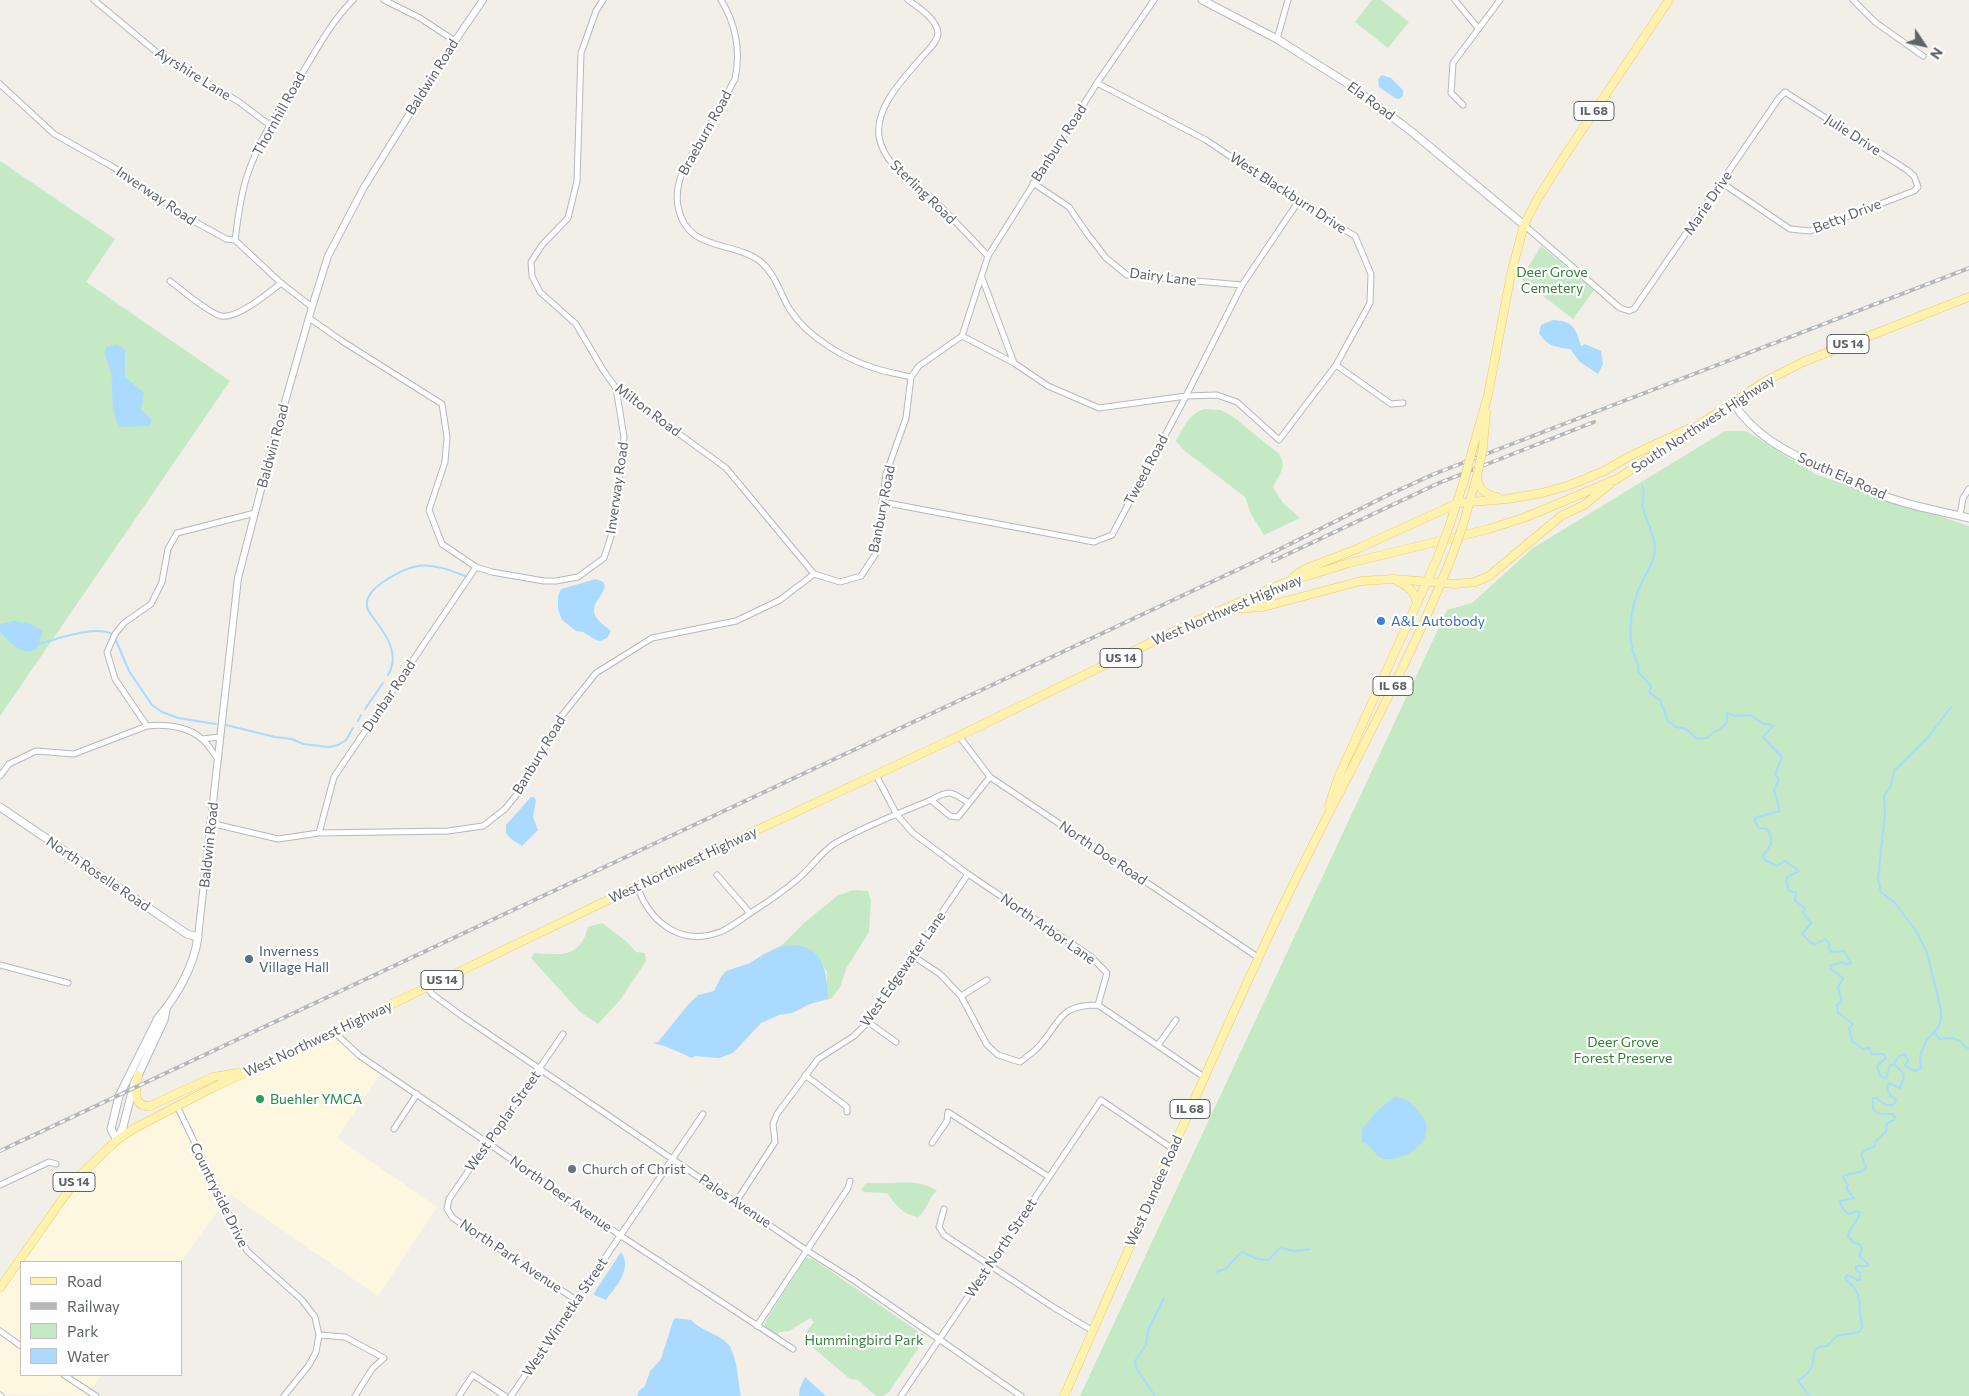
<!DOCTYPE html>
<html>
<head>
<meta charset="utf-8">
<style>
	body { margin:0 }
	#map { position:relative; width:1969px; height:1396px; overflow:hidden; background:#f1efe8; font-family:Commissioner,sans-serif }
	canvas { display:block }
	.legend { position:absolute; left:20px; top:1261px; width:162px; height:115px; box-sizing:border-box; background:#fff; border:1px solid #bfc1c3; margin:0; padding:6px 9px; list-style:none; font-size:15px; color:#5f6368 }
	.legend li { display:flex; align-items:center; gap:10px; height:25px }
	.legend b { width:25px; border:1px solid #bfc1c3 }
	.north { position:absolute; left:1899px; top:20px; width:50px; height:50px; -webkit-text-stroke:4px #fff; paint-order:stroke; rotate:124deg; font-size:14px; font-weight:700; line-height:20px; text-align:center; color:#5f6368 }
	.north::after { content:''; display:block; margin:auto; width:18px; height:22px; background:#5f6368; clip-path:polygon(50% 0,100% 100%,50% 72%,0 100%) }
</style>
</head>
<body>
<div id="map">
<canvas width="1969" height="1396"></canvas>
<ul class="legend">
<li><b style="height:6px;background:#fff2af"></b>Road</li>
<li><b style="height:6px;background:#b6b7b8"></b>Railway</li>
<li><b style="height:14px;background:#c5e8c5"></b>Park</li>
<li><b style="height:14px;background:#aadaff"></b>Water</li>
</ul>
<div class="north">N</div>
</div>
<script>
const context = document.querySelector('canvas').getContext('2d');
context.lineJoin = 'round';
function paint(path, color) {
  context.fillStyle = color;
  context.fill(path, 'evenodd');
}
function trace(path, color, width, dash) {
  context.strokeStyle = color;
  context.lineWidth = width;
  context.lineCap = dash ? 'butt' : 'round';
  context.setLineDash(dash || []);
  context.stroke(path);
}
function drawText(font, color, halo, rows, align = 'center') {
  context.font = font + ' Commissioner,sans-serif';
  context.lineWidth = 4.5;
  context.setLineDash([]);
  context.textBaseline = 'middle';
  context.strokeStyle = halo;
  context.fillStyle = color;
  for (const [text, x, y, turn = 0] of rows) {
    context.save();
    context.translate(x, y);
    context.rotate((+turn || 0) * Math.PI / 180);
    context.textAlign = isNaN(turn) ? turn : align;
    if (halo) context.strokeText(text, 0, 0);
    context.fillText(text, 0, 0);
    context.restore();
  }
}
const commercial = new Path2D(`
	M 334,1032 L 382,1071 L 337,1138 L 437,1207 L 378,1296 L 230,1194 L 181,1262 L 21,1262 L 21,1375 L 101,1375 L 86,1396 L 0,1395 L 0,1288 L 78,1177 L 135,1128 Z`);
const green = new Path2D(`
	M 1372,0 L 1381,0 L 1409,22 L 1388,48 L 1355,22 Z
	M 0,161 L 115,239 L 86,282 L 230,381 L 0,716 Z
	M 1541,246 L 1594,290 L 1573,319 L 1521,279 Z
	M 1205,409 L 1221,410 L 1232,416 L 1279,454 C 1287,468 1280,473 1273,487 L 1283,503 L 1300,518 L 1264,535 L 1251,514 L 1245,497 L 1185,451 L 1176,441 C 1183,428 1190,412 1205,409 Z
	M 1725,431 L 1746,431 L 1815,474 L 1969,526 L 1969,1396 L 1080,1396 L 1447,610 L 1472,603 L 1533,548 Z
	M 853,890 L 868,891 L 871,901 L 869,932 L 847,967 L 840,987 L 832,998 L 827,1000 L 827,972 L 814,952 L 801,946 L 781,946 L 804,923 L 837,896 Z
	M 602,923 L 627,942 L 636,952 L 645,953 L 646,961 L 620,1000 L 598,1024 L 580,1012 L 531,958 L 535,953 C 562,955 580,958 588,927 Z
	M 866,1183 C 887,1185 920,1177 937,1191 C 926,1200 929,1209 918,1217 C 902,1214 896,1205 887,1193 L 864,1192 L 861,1190 Z
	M 806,1258 L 813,1259 L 926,1337 L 889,1392 L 883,1396 L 876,1396 L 858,1380 L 850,1379 L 810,1345 L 805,1343 L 807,1331 L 814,1322 L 810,1318 L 789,1331 L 780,1332 L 777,1335 L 765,1327 L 765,1322 Z`);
const water = new Path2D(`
	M 1382,75 L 1391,78 L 1403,90 L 1403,96 L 1399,99 L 1395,98 L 1379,87 L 1378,79 Z
	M 1553,320 C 1573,321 1576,328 1581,346 L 1585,344 L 1601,351 L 1603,364 L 1598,374 L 1580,362 L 1570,349 C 1555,347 1547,346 1539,333 L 1541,325 Z
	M 116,345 L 123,348 L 125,351 L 125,377 L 144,393 L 141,409 L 151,419 L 151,424 L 148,426 L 121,427 C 108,415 115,385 110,369 C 108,362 102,354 106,347 Z
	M 596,579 L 603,582 L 605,586 C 603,594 598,598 595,605 C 590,617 603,624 611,631 L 607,638 L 600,641 L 596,640 L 583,632 L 576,631 L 562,620 L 558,609 L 558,596 L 561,589 Z
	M 14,621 L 30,624 L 43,631 L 37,648 C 22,658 10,642 0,632 L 0,624 Z
	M 531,797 L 534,797 L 536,800 L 533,817 L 538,830 L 522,846 L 511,839 L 506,833 L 506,825 Z
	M 781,946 C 787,946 795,945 801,946 C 826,951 827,979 828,999 L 810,1004 L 792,1013 L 779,1015 L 761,1023 L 733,1053 L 719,1058 L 695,1056 L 692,1058 L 667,1047 L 653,1043 L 658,1042 L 688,1005 L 698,995 L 714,991 L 721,977 L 726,971 L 750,963 L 764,954 Z
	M 1395,1097 C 1405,1098 1412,1103 1418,1111 C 1420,1114 1423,1117 1425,1120 C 1434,1142 1406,1160 1387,1159 C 1376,1159 1372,1145 1362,1142 L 1362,1129 L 1378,1110 Z
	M 621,1252 C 633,1269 616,1286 606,1300 L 594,1295 L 594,1293 Z
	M 675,1318 L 691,1320 C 701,1331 717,1333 727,1343 C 737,1353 738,1382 741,1396 L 637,1396 L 639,1391 L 645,1386 L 650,1371 L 661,1359 L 673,1321 Z
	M 805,1377 L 826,1396 L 799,1396 L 800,1388 Z`);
const stream = new Path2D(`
	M 1642,485 C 1646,493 1641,500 1643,508 C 1647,524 1658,539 1654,556 C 1652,565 1645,575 1641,584 C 1630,607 1625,643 1639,666 L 1638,672 L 1651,686 L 1649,692 L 1660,700 L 1668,721 L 1676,727 L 1686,729 L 1697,739 L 1707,738 C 1718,725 1729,732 1727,713 L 1736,716 L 1750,715 L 1764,724 L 1769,724 L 1773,726 L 1763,737 L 1782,757 L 1775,774 L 1779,780 L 1774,789 L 1780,811 L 1757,817 L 1754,820 L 1759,828 L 1767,829 C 1775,842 1771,845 1763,856 L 1765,860 L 1777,866 L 1785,861 L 1799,871 L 1786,878 L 1788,890 L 1796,893 L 1795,901 L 1805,908 L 1803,913 L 1811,923 L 1802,934 L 1811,943 L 1816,944 L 1825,939 L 1829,943 L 1829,949 L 1831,952 L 1844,951 L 1851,963 L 1846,964 L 1841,962 L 1830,966 L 1831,969 L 1843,978 L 1838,988 L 1842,1001 L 1837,1005 L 1838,1013 L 1853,1024 L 1849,1029 L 1852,1041 L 1863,1049 L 1869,1048 L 1872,1054 L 1883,1054 L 1886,1058 L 1877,1066 L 1880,1075 L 1884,1078 L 1886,1078 L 1890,1066 L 1894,1064 L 1898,1057 L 1904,1054 L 1908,1060 L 1905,1066 L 1915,1071 L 1921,1068 L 1920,1056 L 1926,1041 L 1939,1026 L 1941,1019 L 1941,1010 L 1927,953 L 1916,931 L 1895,903 L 1881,892 L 1878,879 L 1885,813 L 1884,796 L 1891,785 L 1894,771 L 1928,737 L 1951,707
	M 115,638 L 129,671 L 152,705 L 162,712 L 178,718 L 216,724
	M 39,644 C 58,639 94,625 112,634
	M 388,675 C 400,655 387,636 375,620 C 371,614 366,610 367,603 C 367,594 376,587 383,582 C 414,561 430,561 465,576
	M 365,709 L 383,683
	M 358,721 L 361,715
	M 226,725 L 275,737 L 292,739 L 303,744 L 329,747 L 338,745 L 346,740 L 353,728
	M 1934,1032 L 1940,1039 L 1952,1038 L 1961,1041 L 1964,1046 L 1969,1049
	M 1216,1272 L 1227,1268 L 1238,1255 L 1242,1252 L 1258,1259 L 1268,1260 L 1280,1248 L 1295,1251 L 1310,1249
	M 1155,1396 L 1136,1368 L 1135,1361 L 1146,1345 L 1148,1330 L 1164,1298
	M 1810,1396 L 1798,1381 C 1811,1372 1814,1366 1814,1351 L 1819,1347 L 1827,1346 L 1837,1336 L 1859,1332 L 1862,1328 C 1862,1322 1860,1317 1860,1311 C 1859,1293 1858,1291 1845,1278 L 1848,1275 L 1857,1280 L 1860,1280 L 1860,1273 L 1856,1270 L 1856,1266 L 1867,1266 L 1868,1264 L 1859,1256 L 1862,1249 L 1860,1245 L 1853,1242 L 1848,1236 C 1850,1226 1858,1223 1860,1212 L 1855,1211 L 1850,1214 C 1844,1211 1841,1208 1840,1201 L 1854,1198 L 1846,1188 L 1848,1185 L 1843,1177 C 1851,1171 1860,1176 1866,1167 L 1861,1154 L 1867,1149 L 1874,1147 L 1876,1141 L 1886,1131 L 1887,1123 L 1894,1120 L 1895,1117 L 1893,1114 L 1880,1114 L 1875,1111 L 1873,1109 L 1873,1098 L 1876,1098 L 1886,1105 L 1893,1105 L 1895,1103 L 1896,1100 L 1890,1095 L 1887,1087 L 1889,1083 L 1900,1088 L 1904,1077 L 1902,1072 L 1894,1064`);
const minor = new Path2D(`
	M 94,0 L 160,55 L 239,102 L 271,126
	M 384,0 L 420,18 L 455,41
	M 603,0 L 596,11 L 581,53 L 577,181 L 568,218 L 542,245 L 531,262 L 532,276 L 540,292 L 576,324 L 603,370 L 616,388 L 726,468 L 814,574
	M 721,0 C 736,24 741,52 735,79 C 725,97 716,115 705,133 C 692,155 673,178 678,206 C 686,253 734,240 761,262 C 776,275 780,294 790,310 C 808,337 843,358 874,368 C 886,372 898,374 911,377
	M 908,0 C 918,7 937,19 938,33 C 938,42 927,51 921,58 C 904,78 875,107 879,136 C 883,166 915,182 935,201 C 953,219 971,238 988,256
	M 1455,0 L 1478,28
	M 1853,0 L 1875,22 L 1923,56
	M 1277,39 L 1288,0
	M 0,84 L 54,134 L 113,167 L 190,219 L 226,239 L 235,240 L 281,283 L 312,307
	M 1463,105 L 1451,93 L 1453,63 L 1500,0
	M 1033,183 L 1069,207 L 1086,232 L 1106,258 L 1127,275 L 1242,285
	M 1524,225 L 1620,308 L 1629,311 L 1634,309 L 1779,98 L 1785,92 L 1907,170 L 1914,176 L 1918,187 L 1914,191 L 1810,231 L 1790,229 L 1722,183
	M 235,240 C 238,219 240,197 247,176 C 259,139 282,105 303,72 C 318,47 332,21 353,0
	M 982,278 L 1014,363
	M 170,281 C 180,289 209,313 221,316 C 238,319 268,293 281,283
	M 309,318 L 342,341 L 442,404 L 447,437 L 445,462 L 429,510 L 442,544 L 476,567 L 492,572 L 544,581 L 556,581 L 578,577 L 604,558 L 614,527 L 624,437 L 616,388
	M 962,336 L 1014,363 L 1048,386 L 1099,408 L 1186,396 L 1217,395 L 1237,402 L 1279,440 L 1336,365 L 1370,303 L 1371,274 L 1355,236 L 1298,202 L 1206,140 L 1097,83
	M 1336,365 L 1391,404 L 1403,403
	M 882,502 L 1094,542 L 1112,535 L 1186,396 L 1242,285 L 1298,202
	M 1960,516 L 1963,498 L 1969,489
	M 147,726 L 115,679 L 107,652 L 115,634 L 124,623 L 151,604 L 162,582 L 168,549 L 177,533 L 255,513
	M 959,736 L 990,777 L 1259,958
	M 202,739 L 220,737
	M 876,775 L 897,815 L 913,833 L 968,874 L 1090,956 L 1107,973 L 1098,1005 L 1204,1077
	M 0,776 L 9,764 L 36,751 L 74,754 L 147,726 C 165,724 189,726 203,740 C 209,745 213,753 218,759
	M 931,800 C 951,789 951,792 969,803
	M 210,823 L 278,839 L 319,833 L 448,831 L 483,826 L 505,809 L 526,783 L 560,718 L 596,673 L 652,638 L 736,621 L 780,600 L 814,574 L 840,582 L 861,576 L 875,555 L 886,474 L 906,418 L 911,377 L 919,366 L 962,336 L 988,256 L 1097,83 L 1154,0
	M 319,833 L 334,777 L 476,567
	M 717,875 L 750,913
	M 637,886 C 650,922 680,947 720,932 C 731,928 741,919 752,912 C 769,901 786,890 801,876 C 812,866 822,852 834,844 C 862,827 900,813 931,800 L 950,816 L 958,817 L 990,777
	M 913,956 L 940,974 L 961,996 L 987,1045 L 998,1055 L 1020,1062 C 1027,1056 1036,1051 1041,1044 C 1062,1019 1060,1005 1098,1005
	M 0,965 L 68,983
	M 427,987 L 432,994 L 462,1016 L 806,1250 L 855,1281 L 1021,1396
	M 961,996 L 987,980
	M 868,1022 L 896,1042
	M 334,1032 L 360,1056 L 488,1143 L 621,1236 L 793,1349
	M 563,1034 L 449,1199 L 447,1209 L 453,1218 L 576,1300
	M 1158,1045 L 1176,1020
	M 805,1075 L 847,1107 L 847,1112
	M 177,1106 L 247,1251 L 302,1300 L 315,1317 L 319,1335 L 316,1352 L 309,1365 L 284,1396
	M 394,1129 L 417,1094
	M 932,1143 L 947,1121 L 948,1112 L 1049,1177
	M 0,1185 L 49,1162 L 56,1164
	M 736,1202 L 775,1142 L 773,1124 L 777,1114 L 818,1059 L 854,1036 L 868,1022 L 968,874
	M 944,1209 L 939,1227 L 944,1235 L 1053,1307 L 1093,1331
	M 757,1326 L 848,1188 L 850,1181
	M 0,1331 L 21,1346
	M 319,1335 L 345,1337 L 384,1358 L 372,1369 L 355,1396
	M 64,1375 L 96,1396
	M 0,1395 L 1,1396
	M 459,1396 L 473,1375 L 505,1396
	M 511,1396 L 703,1114
	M 901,1396 L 1101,1100 L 1173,1149`);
const tertiary = new Path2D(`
	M 198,937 L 238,578 L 271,451 L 312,307 L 328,256 L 364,187 L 455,41 L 483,0`);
const secondary = new Path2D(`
	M 1202,0 L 1277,39 L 1350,85 L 1412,132 L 1524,225
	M 1733,402 C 1752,434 1785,451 1817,466 C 1837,476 1856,486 1876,493 C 1906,505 1938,511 1969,518
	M 0,807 L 187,934 L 198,937 C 194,966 177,996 158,1018 L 119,1096 L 111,1129 L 117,1140
	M 117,1140 L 123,1127 L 134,1084 L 164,1020 L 166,1010`);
const primary = new Path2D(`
	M 1483,447 L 1486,412
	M 1472,451 L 1488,395 L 1511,274 L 1524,225 L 1538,198 L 1562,160 L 1669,0
	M 1477,478 C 1479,489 1485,495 1497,497
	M 1463,525 L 1477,476
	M 1449,527 L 1464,481
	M 1293,577 L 1305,569 L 1357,549 L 1458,503 L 1507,499 L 1542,493 L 1570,485 L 1604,471 L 1628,457 L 1690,428
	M 1397,581 C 1409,587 1415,591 1417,604
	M 1232,609 L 1263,607 L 1361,581 L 1393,579 L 1455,584 L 1475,582 L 1489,576 L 1561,516 L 1584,505 L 1609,485
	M 1329,806 L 1338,778 L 1437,559
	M 138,1075 C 136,1087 131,1107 150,1106 L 213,1077 L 238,1073
	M 0,1288 L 78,1177 L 117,1140 L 135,1128 L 212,1088 L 334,1032 L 637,886 L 959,736 L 1189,624 L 1284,583 L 1349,563 L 1489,529 L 1526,517 L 1617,479 L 1764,382 L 1803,362 L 1969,297
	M 1064,1396 C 1138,1230 1208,1063 1286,899 C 1341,785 1405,674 1452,556`);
const rail = new Path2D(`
	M 1273,561 L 1439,483 L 1594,422
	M 0,1151 L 1254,562 L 1388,495 L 1434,474 L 1969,268`);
const primaryBridge = new Path2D(`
	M 1477,476 L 1483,447
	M 1464,481 L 1472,451
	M 1452,556 L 1463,525
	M 1437,559 L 1449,527`);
const markers = [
	[1381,621,5,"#3f7fe0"],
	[249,959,5,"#5c6f8a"],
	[260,1099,5,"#2e9e5b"],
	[572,1169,5,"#6b7280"]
];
const shields = [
	[1594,111,40],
	[1848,344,42],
	[1121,658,42],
	[1393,686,40],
	[442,980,42],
	[1190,1109,40],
	[74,1182,42]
];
const shieldNames = [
	["IL 68",1594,111],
	["US 14",1848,344],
	["US 14",1121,658],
	["IL 68",1393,686],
	["US 14",442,980],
	["IL 68",1190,1109],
	["US 14",74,1182]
];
const streetNames = [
	["Ayrshire Lane",193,74,32],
	["Baldwin Road",432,77,-58],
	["Ela Road",1371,101,36],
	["Thornhill Road",279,114,-61],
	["Braeburn Road",705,133,-61],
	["Julie Drive",1853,135,33],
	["Banbury Road",1059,143,-57],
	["Sterling Road",923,192,44],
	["West Blackburn Drive",1288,193,33],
	["Inverway Road",156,196,34],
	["Marie Drive",1708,203,-56],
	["Betty Drive",1847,216,-21],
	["Dairy Lane",1163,277,7],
	["Milton Road",648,410,37],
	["South Northwest Highway",1703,424,-33],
	["Baldwin Road",273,446,-75],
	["Tweed Road",1146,470,-62],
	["South Ela Road",1842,476,24],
	["Inverway Road",617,488,-82],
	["Banbury Road",882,509,-79],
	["West Northwest Highway",1227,610,-23],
	["Dunbar Road",389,696,-56],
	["Banbury Road",539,755,-59],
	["Baldwin Road",209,845,-84],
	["North Doe Road",1103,853,34],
	["West Northwest Highway",683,865,-25],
	["North Roselle Road",98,874,34],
	["North Arbor Lane",1048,929,35],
	["West Edgewater Lane",903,969,-55],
	["West Northwest Highway",318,1039,-25],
	["West Poplar Street",503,1121,-55],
	["West Dundee Road",1154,1191,-66],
	["North Deer Avenue",561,1194,35],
	["Countryside Drive",219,1195,64],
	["Palos Avenue",735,1201,34],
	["West North Street",1001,1248,-56],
	["North Park Avenue",511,1256,34],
	["West Winnetka Street",565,1317,-56]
];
const parkNames = [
	["Deer Grove",1552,272],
	["Cemetery",1552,288],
	["Deer Grove",1623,1042],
	["Forest Preserve",1623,1058],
	["Hummingbird Park",864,1340]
];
const shopNames = [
	["A&L Autobody",1391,621]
];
const serviceNames = [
	["Inverness",259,951],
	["Village Hall",259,967]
];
const leisureNames = [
	["Buehler YMCA",270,1099]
];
const worshipNames = [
	["Church of Christ",582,1169]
];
paint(commercial, '#fef7e0');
paint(green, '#c5e8c5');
paint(water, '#aadaff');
trace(stream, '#aadaff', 2);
trace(minor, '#b5b8bc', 7);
trace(tertiary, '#b5b8bc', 8);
trace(secondary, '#b6babf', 9);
trace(primary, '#f2c960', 9);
trace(minor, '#fff', 5);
trace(tertiary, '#fff', 6);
trace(secondary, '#fff', 7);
trace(primary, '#fff2af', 8);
trace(rail, '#b6b7b8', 4);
trace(rail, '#fff', 2, [5.5]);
trace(primaryBridge, '#f2c960', 9, []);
trace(primaryBridge, '#fff2af', 8);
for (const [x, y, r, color] of markers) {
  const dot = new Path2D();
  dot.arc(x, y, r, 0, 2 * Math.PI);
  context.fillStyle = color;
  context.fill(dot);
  trace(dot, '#fff', 2);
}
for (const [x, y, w] of shields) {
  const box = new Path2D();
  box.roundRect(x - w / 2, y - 9.5, w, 19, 4);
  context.fillStyle = '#fff';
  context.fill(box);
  trace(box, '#5f6368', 1);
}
drawText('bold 12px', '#5f6368', null, shieldNames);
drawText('14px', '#5f6368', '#fff', streetNames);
drawText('14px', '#348238', '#fff', parkNames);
drawText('14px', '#366cbe', '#fff', shopNames, 'left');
drawText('14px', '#4e5e75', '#fff', serviceNames, 'left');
drawText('14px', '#27864d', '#fff', leisureNames, 'left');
drawText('14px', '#5b616d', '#fff', worshipNames, 'left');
</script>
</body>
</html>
